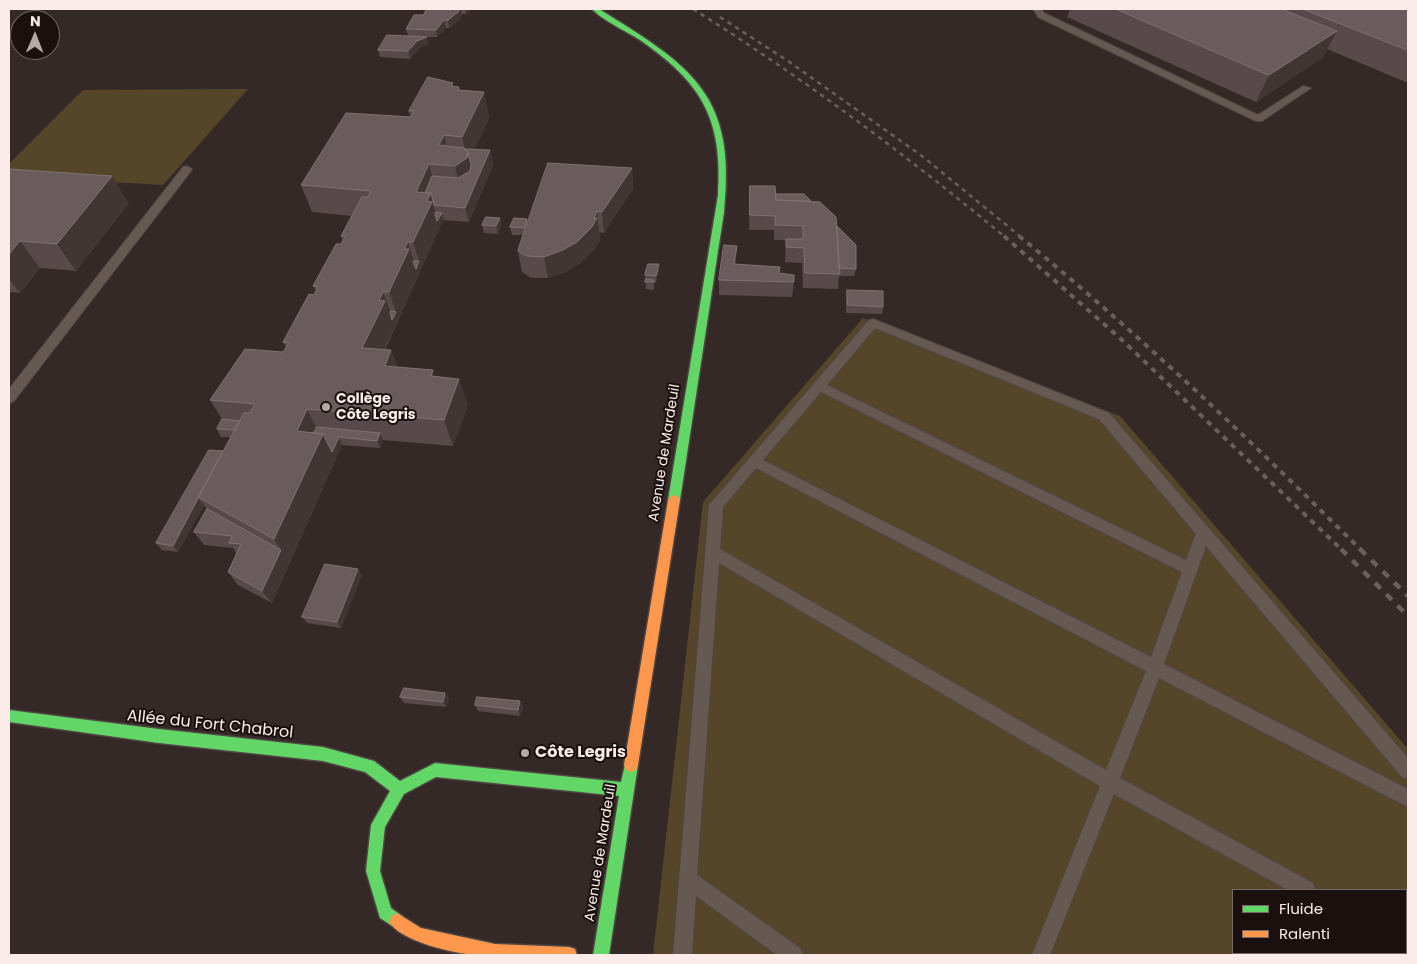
<!DOCTYPE html>
<html>
<head>
<meta charset="utf-8">
<style>
	body { margin:0 }
	#map { position:relative; width:1417px; height:964px; overflow:hidden; background:#342927; font-family:Poppins,sans-serif }
	canvas { display:block }
	.frame { position:absolute; inset:0; border:10px solid #fbecea; pointer-events:none }
	.legend { position:absolute; left:1232px; top:889px; width:175px; height:65px; box-sizing:border-box; background:#1a110f; border:1px solid #746967; margin:0; padding:6px 9px; list-style:none; font-size:15px; color:#fbecea }
	.legend li { display:flex; align-items:center; gap:10px; height:25px }
	.legend b { width:25px; border:1px solid #746967 }
	.north { position:absolute; left:10px; top:10px; width:50px; height:50px; box-sizing:border-box; background:#1a110f; border:1px solid #746967; border-radius:50%; rotate:1deg; font-size:14px; font-weight:700; line-height:20px; text-align:center; color:#fbecea }
	.north::after { content:''; display:block; margin:auto; width:18px; height:22px; background:#b5a8a6; clip-path:polygon(50% 0,100% 100%,50% 72%,0 100%) }
</style>
</head>
<body>
<div id="map">
<canvas width="1417" height="964"></canvas>
<div class="frame"></div>
<ul class="legend">
<li><b style="height:6px;background:#63d668"></b>Fluide</li>
<li><b style="height:6px;background:#ff974d"></b>Ralenti</li>
</ul>
<div class="north">N</div>
</div>
<script>
const context = document.querySelector('canvas').getContext('2d');
context.lineJoin = 'round';
function paint(path, color) {
  context.fillStyle = color;
  context.fill(path, 'evenodd');
}
function trace(path, color, width, dash) {
  context.strokeStyle = color;
  context.lineWidth = width;
  context.lineCap = dash ? 'butt' : 'round';
  context.setLineDash(dash || []);
  context.stroke(path);
}
function drawText(font, color, halo, rows, align = 'center') {
  context.font = font + ' Poppins,sans-serif';
  context.lineWidth = 4;
  context.setLineDash([]);
  context.textBaseline = 'middle';
  context.strokeStyle = halo;
  context.fillStyle = color;
  for (const [text, x, y, turn = 0] of rows) {
    context.save();
    context.translate(x, y);
    context.rotate((+turn || 0) * Math.PI / 180);
    context.textAlign = isNaN(turn) ? turn : align;
    if (halo) context.strokeText(text, 0, 0);
    context.fillText(text, 0, 0);
    context.restore();
  }
}
const green = new Path2D(`
	M 248,89 L 163,185 L 9,176 L 9,164 L 83,90 Z
	M 863,318 L 1120,416 L 1408,749 L 1408,955 L 653,955 L 703,502 ZM 1233,890 L 1406,890 L 1406,953 L 1233,953 Z`);
const lane = new Path2D(`
	M 1033,9 L 1041,9 L 1044,13 L 1258,115 L 1303,86 L 1311,88 L 1262,121 L 1256,121 L 1038,17 Z
	M 187,166 L 192,169 L 191,171 L 14,401 L 9,403 L 9,389 L 183,167 Z
	M 873,319 L 1109,413 L 1408,758 L 1408,779 L 1402,777 L 1206,546 L 1164,664 L 1408,789 L 1408,807 L 1159,678 L 1120,778 L 1313,883 L 1315,890 L 1288,890 L 1114,794 L 1050,955 L 1032,955 L 1100,786 L 719,563 L 697,875 L 800,948 L 803,955 L 777,955 L 696,896 L 692,955 L 673,955 L 709,505 L 869,320 ZM 875,328 L 1099,419 L 1196,534 L 1186,560 L 827,385 ZM 821,392 L 1182,572 L 1151,657 L 763,460 ZM 756,468 L 1146,671 L 1106,770 L 720,549 L 723,507 Z
	M 1406,935 L 1408,936 L 1408,955 L 1400,953 L 1406,953 Z`);
const fast = new Path2D(`
	M 592,9 L 599,9 C 691,66 737,94 724,212 L 680,500 L 678,503 L 670,503 L 668,500 L 718,195 C 723,119 702,83 640,40 C 626,31 602,20 592,9 Z
	M 9,710 L 159,729 L 323,747 L 374,761 L 400,781 L 435,763 L 621,782 L 626,760 L 631,758 L 636,760 L 638,765 L 609,955 L 593,955 L 619,796 L 436,777 L 404,794 L 385,827 L 380,871 L 391,908 L 402,916 L 405,921 L 402,926 L 397,929 L 380,918 L 366,871 L 371,825 L 390,791 L 365,772 L 323,761 L 159,743 L 9,722 Z`);
const slow = new Path2D(`
	M 674,495 L 678,497 L 680,500 L 638,765 L 636,770 L 631,772 L 626,770 L 624,765 L 668,500 L 670,497 Z
	M 397,913 L 421,928 L 495,944 L 569,947 L 575,949 L 577,955 C 544,957 509,957 476,955 C 456,954 398,941 389,921 L 392,916 Z`);
const railFar2 = new Path2D(`
	M 693,9 C 803,78 905,154 1005,237
	M 720,17 L 788,61 L 922,156 L 1021,237`);
const railFar1 = new Path2D(`
	M 1004,236 L 1121,339 L 1342,550
	M 1019,236 C 1139,334 1251,441 1361,550`);
const rail = new Path2D(`
	M 1341,549 L 1408,616
	M 1360,549 L 1408,596`);
const wall = new Path2D(`
	M 427,9 L 471,9 L 466,14 L 462,14 L 460,19 L 449,28 L 446,28 L 437,37 L 427,37 L 428,44 L 419,48 L 410,59 L 380,57 L 378,50 L 408,36 L 406,29 L 423,15 Z
	M 1070,9 L 1408,9 L 1408,83 L 1327,49 L 1323,57 L 1256,102 L 1067,17 Z
	M 453,83 L 453,86 L 459,87 L 460,90 L 484,92 L 489,118 L 475,149 L 490,150 L 493,165 L 469,222 L 443,220 L 385,350 L 391,350 L 398,367 L 435,376 L 468,405 L 453,446 L 383,440 L 380,448 L 342,445 L 272,603 L 238,585 L 228,572 L 237,554 L 233,548 L 204,545 L 194,532 L 207,509 L 204,505 L 178,552 L 162,550 L 156,543 L 223,451 L 231,437 L 221,437 L 217,429 L 222,419 L 210,400 L 283,352 L 286,348 L 283,342 L 314,295 L 316,291 L 313,286 L 343,242 L 341,236 L 352,216 L 312,212 L 301,185 L 410,117 L 409,111 Z
	M 632,168 L 633,189 L 604,233 L 599,232 L 600,240 L 595,249 L 580,263 L 566,272 L 548,278 L 531,278 L 522,272 L 518,251 L 523,235 L 512,235 L 510,227 L 527,219 L 528,223 Z
	M 9,169 L 129,203 L 76,271 L 40,268 L 20,293 L 9,292 Z
	M 750,186 L 776,194 L 837,226 L 856,269 L 854,276 L 839,276 L 838,289 L 803,288 L 802,263 L 785,262 L 786,240 L 774,240 L 774,230 L 749,230 Z
	M 500,218 L 501,225 L 498,234 L 484,233 L 482,225 Z
	M 736,261 L 736,264 L 794,282 L 792,297 L 719,295 L 719,280 Z
	M 659,272 L 656,283 L 654,283 L 654,290 L 646,289 L 645,275 Z
	M 847,290 L 883,307 L 882,314 L 846,313 L 846,298 Z
	M 362,575 L 341,628 L 307,623 L 302,617 Z
	M 445,693 L 449,698 L 446,707 L 404,703 L 400,697 Z
	M 520,701 L 523,707 L 520,716 L 478,711 L 475,705 Z`);
const shadedWall = new Path2D(`
	M 460,9 L 461,9 L 462,14 L 460,19 L 449,28 L 448,20 Z
	M 465,9 L 471,9 L 466,14 Z
	M 444,20 L 446,28 L 437,37 L 436,30 Z
	M 1337,31 L 1323,57 L 1256,102 L 1269,75 Z
	M 427,37 L 428,44 L 419,48 L 410,59 L 408,51 L 417,41 Z
	M 484,92 L 489,118 L 470,161 L 474,179 L 461,193 L 455,166 L 467,157 L 462,137 Z
	M 444,135 L 450,158 L 439,145 Z
	M 490,150 L 493,165 L 469,222 L 465,208 Z
	M 429,164 L 436,191 L 432,200 L 438,220 L 442,213 L 444,220 L 440,228 L 437,221 L 440,228 L 373,374 L 362,348 L 379,300 L 383,292 L 393,318 L 396,312 L 389,292 L 404,249 L 408,242 L 416,268 L 419,261 L 413,242 L 416,192 Z
	M 632,168 L 633,189 L 604,233 L 602,212 Z
	M 112,176 L 129,203 L 76,271 L 57,244 Z
	M 597,211 L 600,240 L 595,249 L 580,263 L 566,272 L 548,278 L 544,257 L 594,218 Z
	M 500,218 L 501,225 L 498,234 L 496,226 Z
	M 20,241 L 40,268 L 20,293 L 9,279 L 9,254 Z
	M 737,246 L 736,261 L 734,279 L 734,264 Z
	M 659,264 L 659,272 L 656,283 L 656,276 Z
	M 391,350 L 402,377 L 385,366 Z
	M 433,370 L 442,395 L 431,376 Z
	M 459,379 L 468,405 L 453,446 L 444,420 Z
	M 307,409 L 320,435 L 297,431 Z
	M 380,433 L 383,440 L 380,448 L 377,441 Z
	M 323,434 L 339,437 L 342,445 L 272,603 L 262,591 L 281,550 L 274,539 Z
	M 198,498 L 204,505 L 178,552 L 173,546 Z
	M 358,569 L 362,575 L 341,628 L 337,622 Z
	M 445,693 L 449,698 L 446,707 L 443,702 Z
	M 520,701 L 523,707 L 520,716 L 518,710 Z`);
const building = new Path2D(`
	M 427,9 L 460,9 L 458,12 L 448,20 L 444,20 L 436,30 L 406,29 L 414,15 L 423,15 Z
	M 1116,9 L 1281,9 L 1337,31 L 1269,75 Z
	M 1303,9 L 1408,9 L 1408,50 Z
	M 387,35 L 427,37 L 417,41 L 408,51 L 378,50 Z
	M 428,77 L 453,83 L 451,86 L 459,87 L 458,90 L 484,92 L 462,137 L 444,135 L 439,145 L 464,148 L 468,153 L 467,158 L 455,166 L 429,164 L 416,192 L 431,193 L 427,201 L 432,202 L 413,242 L 408,242 L 404,249 L 409,249 L 389,292 L 383,292 L 379,300 L 385,301 L 362,348 L 391,350 L 385,366 L 433,370 L 431,376 L 459,379 L 444,420 L 307,409 L 297,431 L 323,434 L 274,539 L 198,497 L 244,413 L 250,413 L 255,404 L 210,400 L 245,349 L 283,352 L 289,343 L 283,342 L 309,294 L 314,295 L 318,287 L 313,286 L 336,244 L 341,244 L 345,237 L 341,236 L 362,197 L 368,197 L 371,191 L 301,185 L 346,113 L 411,117 L 414,111 L 409,111 Z
	M 465,149 L 490,150 L 465,208 L 434,205 L 431,193 L 425,193 L 432,176 L 458,178 L 470,171 L 471,165 L 468,153 Z
	M 548,163 L 632,168 L 602,212 L 597,211 L 594,218 L 597,218 L 592,227 L 577,242 L 563,250 L 544,257 L 527,256 L 518,251 Z
	M 9,169 L 112,176 L 57,244 L 20,241 L 9,254 Z
	M 750,186 L 775,186 L 776,200 L 820,202 L 836,217 L 840,274 L 805,273 L 804,248 L 786,247 L 786,239 L 803,239 L 803,226 L 775,225 L 775,216 L 750,215 Z
	M 776,194 L 804,194 L 811,201 L 776,200 Z
	M 436,212 L 442,213 L 437,221 L 435,214 Z
	M 486,217 L 500,218 L 496,226 L 482,225 Z
	M 514,218 L 527,219 L 524,228 L 510,227 Z
	M 837,226 L 856,245 L 856,269 L 839,268 Z
	M 724,245 L 737,246 L 734,264 L 780,267 L 779,273 L 794,275 L 794,282 L 719,280 Z
	M 414,261 L 419,261 L 416,269 L 413,262 Z
	M 648,264 L 659,264 L 656,276 L 645,275 Z
	M 646,279 L 654,280 L 653,282 L 645,282 Z
	M 847,290 L 883,291 L 883,307 L 848,305 Z
	M 391,311 L 396,312 L 392,320 L 390,313 Z
	M 222,419 L 240,421 L 235,430 L 217,429 Z
	M 317,427 L 380,433 L 377,441 L 339,437 L 332,452 L 323,434 L 314,433 Z
	M 209,450 L 223,451 L 173,546 L 156,543 Z
	M 207,509 L 281,550 L 262,591 L 228,572 L 241,544 L 229,543 L 232,536 L 194,532 Z
	M 325,564 L 358,569 L 337,622 L 302,617 Z
	M 404,688 L 445,693 L 443,702 L 400,697 Z
	M 477,697 L 520,701 L 518,710 L 475,705 Z`);
const markers = [
	[326,407,5,"#b5a8a6"],
	[525,753,5,"#b5a8a6"]
];
const poiNames = [
	["Collège",336,399],
	["Côte Legris",336,415]
];
const streetNames = [
	["Avenue de Mardeuil",665,453,-81],
	["Avenue de Mardeuil",601,853,-81]
];
const nearStreetnames = [
	["Allée du Fort Chabrol",210,725,6]
];
const nearPoinames = [
	["Côte Legris",535,753]
];
paint(green, '#55462a');
trace(lane, '#4f4543', 2);
trace(fast, '#4f4543', 3);
trace(slow, '#4f4543', 3);
paint(lane, '#655951');
paint(fast, '#63d668');
paint(slow, '#ff974d');
trace(railFar2, '#6a605b', 2.5, [4.5, 4.5]);
trace(railFar1, '#6a605b', 4, [5.5, 5.5]);
trace(rail, '#6a605b', 4.5, [8, 8]);
paint(wall, '#584a4b');
paint(shadedWall, '#423635');
paint(building, '#6a5c5c');
trace(building, '#807272', 1);
for (const [x, y, r, color] of markers) {
  const dot = new Path2D();
  dot.arc(x, y, r, 0, 2 * Math.PI);
  context.fillStyle = color;
  context.fill(dot);
  trace(dot, '#1a110f', 2);
}
drawText('bold 14px', '#fbecea', '#1a110f', poiNames, 'left');
drawText('14px', '#fbecea', '#1a110f', streetNames);
drawText('16px', '#fbecea', '#1a110f', nearStreetnames);
drawText('bold 16px', '#fbecea', '#1a110f', nearPoinames, 'left');
</script>
</body>
</html>
